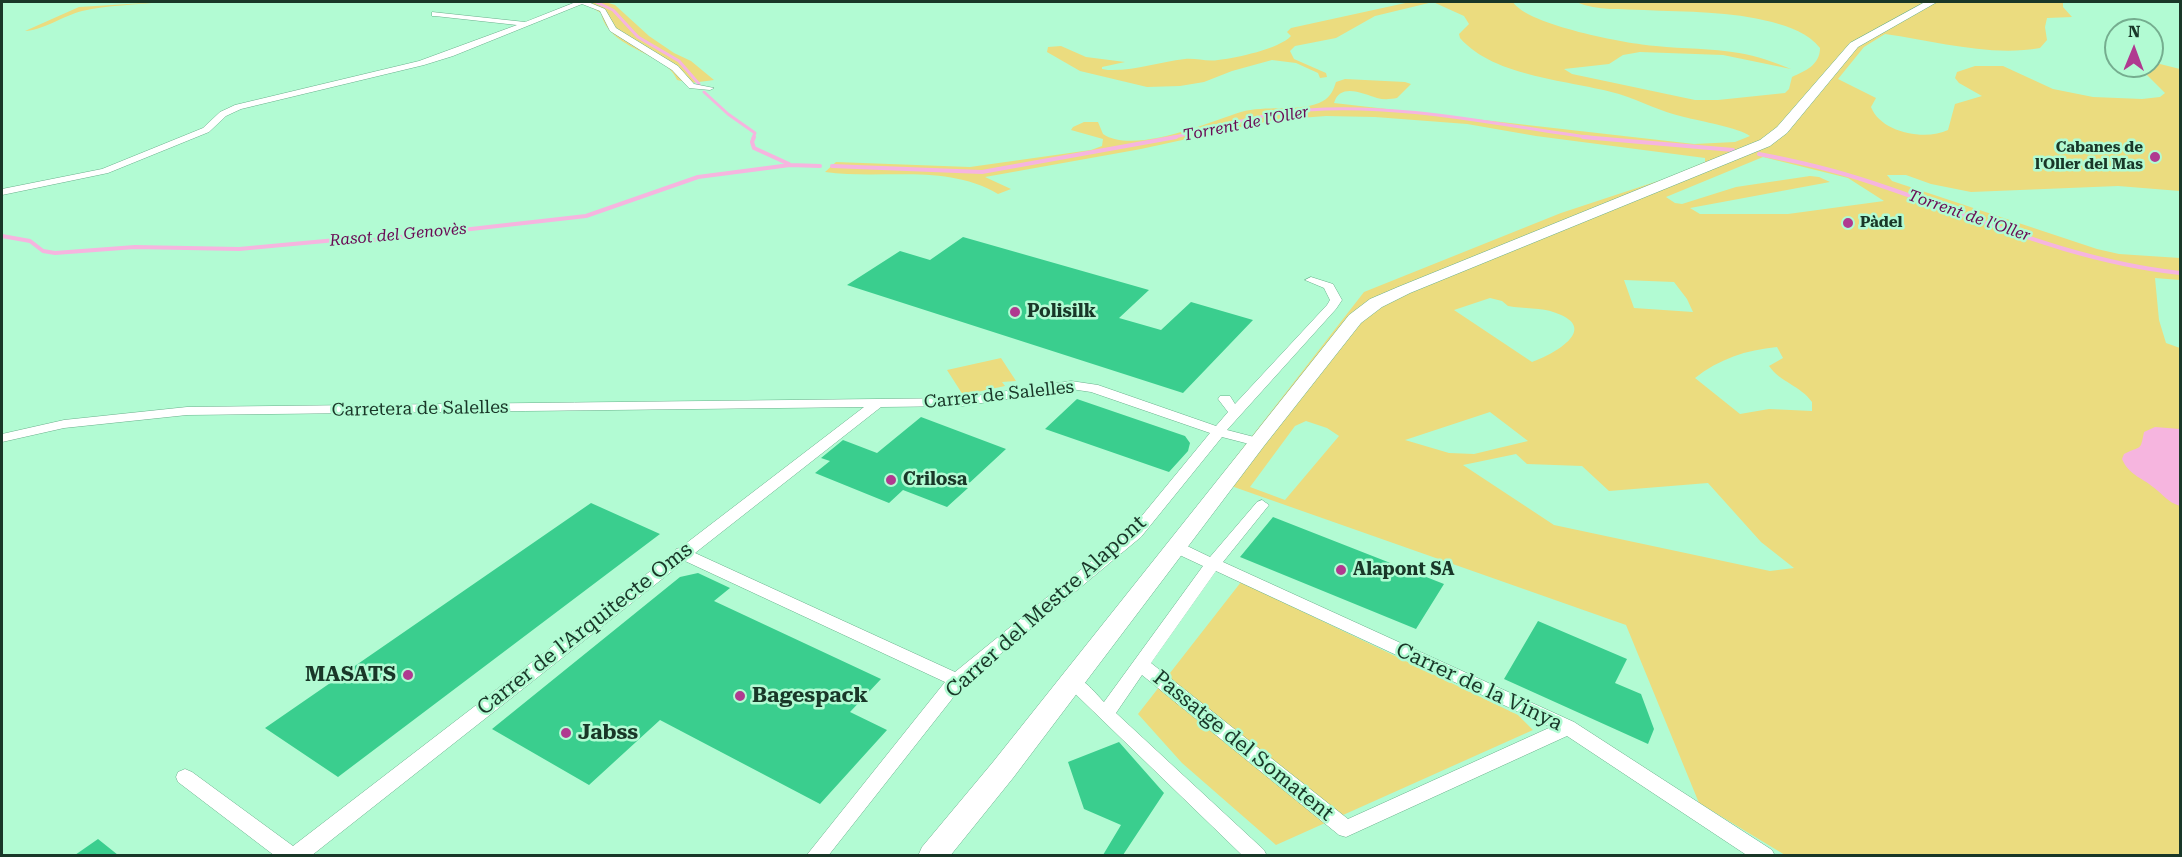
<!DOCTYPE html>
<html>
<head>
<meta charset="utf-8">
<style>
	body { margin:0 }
	#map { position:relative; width:2182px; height:857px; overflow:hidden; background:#b2fbd3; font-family:"Roboto Serif",serif }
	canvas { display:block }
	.frame { position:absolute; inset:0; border:3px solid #193728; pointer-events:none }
	.north { position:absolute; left:2104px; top:18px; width:60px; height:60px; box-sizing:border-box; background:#b2fbd3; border:2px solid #75ad8f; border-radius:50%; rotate:1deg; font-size:16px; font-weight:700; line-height:24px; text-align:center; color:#193728 }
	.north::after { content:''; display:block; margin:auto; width:21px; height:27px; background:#b03a90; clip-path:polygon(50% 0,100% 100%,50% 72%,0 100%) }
</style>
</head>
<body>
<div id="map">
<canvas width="2182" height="857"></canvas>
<div class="frame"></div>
<div class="north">N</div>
</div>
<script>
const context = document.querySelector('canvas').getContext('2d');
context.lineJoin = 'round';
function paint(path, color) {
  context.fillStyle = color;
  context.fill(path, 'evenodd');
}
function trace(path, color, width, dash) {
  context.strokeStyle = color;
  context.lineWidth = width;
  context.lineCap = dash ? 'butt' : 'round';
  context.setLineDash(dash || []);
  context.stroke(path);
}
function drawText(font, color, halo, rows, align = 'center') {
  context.font = font + ' "Roboto Serif",serif';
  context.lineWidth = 5;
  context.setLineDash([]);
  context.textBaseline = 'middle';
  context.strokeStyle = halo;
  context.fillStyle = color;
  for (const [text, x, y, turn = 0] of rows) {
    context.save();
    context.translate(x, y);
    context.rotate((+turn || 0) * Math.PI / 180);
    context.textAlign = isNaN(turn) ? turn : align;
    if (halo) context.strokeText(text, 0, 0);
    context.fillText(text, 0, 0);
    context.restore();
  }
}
const green = new Path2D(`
	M 162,2 C 135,5 108,5 82,11 C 63,16 41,31 25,31 L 79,7 Z
	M 582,2 L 605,2 L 615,5 L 649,36 L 674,53 L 691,61 L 714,80 L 691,83 L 677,80 C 668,53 608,50 601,13 Z
	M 1410,2 L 1513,2 C 1527,25 1627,44 1656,46 C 1684,49 1711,48 1739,53 C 1757,56 1774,62 1791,69 L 1723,55 L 1640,52 L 1623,55 L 1609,64 L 1564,69 L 1572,74 L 1695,100 L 1718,100 L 1785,93 L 1789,89 L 1792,77 C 1805,71 1820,65 1820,48 C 1808,33 1790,27 1772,22 C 1730,11 1688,12 1644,10 C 1622,9 1598,11 1576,2 L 2063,2 L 2063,7 L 2072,17 L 2047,18 L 2045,27 L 2047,40 L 2040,48 C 1989,57 1936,41 1885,34 L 1864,47 L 1838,79 L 1876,98 L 1871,107 C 1881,133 1926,141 1948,130 L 1955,104 L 1982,96 L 1959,83 L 1955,78 L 1957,72 L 1975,66 L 2003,66 L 2053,89 L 2093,97 L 2142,99 L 2160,97 L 2165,93 L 2138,66 L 2152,66 L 2152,62 L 2180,69 L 2180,191 L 2118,186 L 1971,192 L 1931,184 L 1906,175 L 1887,175 L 1892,181 L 2097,249 L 2119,254 L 2180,258 L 2180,280 L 2155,278 L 2159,320 L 2166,343 L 2180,348 L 2180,855 L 1785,855 L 1699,803 L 1626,625 L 1217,481 L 1364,292 L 1561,213 L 1664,179 L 1705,162 L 1705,158 L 1536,136 L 1467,124 L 1375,117 L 1326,116 L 1274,120 L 1141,149 L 985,177 L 1011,189 L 998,194 C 946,163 882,180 825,172 L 836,162 L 970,167 L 1091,150 L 1102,146 L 1103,139 L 1071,130 L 1073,127 L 1084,122 L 1098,122 L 1103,134 C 1134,155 1209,122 1241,112 C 1266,105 1295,112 1319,103 C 1329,99 1333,92 1336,82 L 1345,79 L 1405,82 L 1411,84 L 1397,98 C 1391,99 1384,100 1377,98 C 1364,94 1340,82 1334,103 L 1694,144 L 1735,142 L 1750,136 C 1739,128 1700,121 1684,117 C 1661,112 1641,101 1619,94 C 1571,80 1495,78 1460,38 L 1459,34 L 1469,24 L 1464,16 L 1433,2 L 1375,16 L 1336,38 L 1295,46 L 1290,51 L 1294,59 L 1326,73 L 1327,77 L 1320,78 L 1318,73 L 1296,63 L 1272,60 L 1232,71 L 1204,82 L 1180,86 L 1147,87 L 1080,71 L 1047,52 L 1048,47 L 1061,46 L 1086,57 L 1125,62 L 1102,67 L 1102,69 L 1108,70 C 1136,71 1158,62 1185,59 C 1196,58 1207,62 1218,60 C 1236,58 1279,49 1291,36 L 1287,32 L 1291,28 ZM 1763,157 L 1848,178 L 1884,201 L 1788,214 L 1700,214 L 1690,208 L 1830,182 L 1819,177 L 1810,176 L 1736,187 L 1682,204 L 1675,203 L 1666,197 ZM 1624,280 L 1674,282 L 1687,299 L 1693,312 L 1634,308 ZM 1490,298 L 1502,301 L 1508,306 C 1524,309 1541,307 1556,313 C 1601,329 1552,355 1532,362 L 1454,310 ZM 1777,347 L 1783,358 L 1769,366 C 1780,382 1801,386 1812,402 L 1812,411 L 1769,409 L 1740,414 L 1695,378 C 1719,359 1746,350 1777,347 ZM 1490,412 L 1528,441 L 1474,454 L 1449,453 L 1405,440 ZM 1306,421 L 1327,428 L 1339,436 L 1285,500 L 1250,487 L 1295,426 ZM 1516,454 L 1527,464 L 1582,466 L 1609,491 L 1708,483 L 1761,542 L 1794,568 L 1770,571 L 1554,525 L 1463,465 Z
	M 1001,358 L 1016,381 L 1002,382 L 1005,386 L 963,395 L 947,370 Z
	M 1241,582 L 1518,715 L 1533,730 L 1276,845 L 1182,763 L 1138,714 Z`);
const water = new Path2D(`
	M 2155,427 L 2180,429 L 2180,506 C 2167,502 2164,495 2153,487 C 2141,477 2129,475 2122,459 L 2124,454 C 2142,445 2140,452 2144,432 Z`);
const streamFar1 = new Path2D(`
	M 596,2 L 613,10 L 638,37 L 679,61 L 699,84
	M 704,92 L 728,114 L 755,133 L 753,138
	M 1170,138 C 1216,128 1261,113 1308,110 C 1401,103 1502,126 1594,138`);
const stream = new Path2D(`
	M 754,137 L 752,142 L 754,148 L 789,164
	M 1583,137 L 1733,150
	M 1759,154 C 1796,161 1834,170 1870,182 C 1974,216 2069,261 2180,273
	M 832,166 L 982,172 L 1176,137
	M 2,236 L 30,241 L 43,251 L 55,253 L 135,247 L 239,249 L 336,240 L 365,241 L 586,216 L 698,177 L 790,165 L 820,166`);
const building = new Path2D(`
	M 963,237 L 1149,290 L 1119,318 L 1161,330 L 1191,302 L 1253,320 L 1183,393 L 847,285 L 900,251 L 930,260 Z
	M 1077,399 L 1185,436 L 1190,443 L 1188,451 L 1169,472 L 1045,429 Z
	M 921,417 L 1006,449 L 965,487 L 968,488 L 947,507 L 903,490 L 889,503 L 815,473 L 830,461 L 821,458 L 843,440 L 877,453 Z
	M 591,503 L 660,534 L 338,777 L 265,728 Z
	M 1273,517 L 1444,584 L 1416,629 L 1240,557 Z
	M 698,573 L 730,588 L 714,601 L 881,679 L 850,712 L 887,730 L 820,804 L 660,720 L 589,785 L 492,729 L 680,577 Z
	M 1538,621 L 1627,659 L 1615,683 L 1641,694 L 1654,729 L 1648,744 L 1504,679 Z
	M 1119,742 L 1164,793 L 1123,855 L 1103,855 L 1121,825 L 1084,809 L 1068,762 Z
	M 98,839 L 118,855 L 75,855 Z`);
const street = new Path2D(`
	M 576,2 L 588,2 L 605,9 L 616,28 L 678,66 L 694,84 L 714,88 L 710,90 L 689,88 L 672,70 L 610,31 L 600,11 L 582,4 L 453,56 L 424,65 L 241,109 L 226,116 L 209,132 L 108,173 L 2,195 L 2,189 L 102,169 L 203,128 L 220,112 L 235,105 L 419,61 L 517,25 L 435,16 L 432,16 L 432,12 L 525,22 Z
	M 1311,277 L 1333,284 L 1342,300 L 1336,309 L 1227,430 L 1262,439 L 1264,442 L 1262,445 L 1257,446 L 1222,437 L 1141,537 L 963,685 L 828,856 L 806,856 L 945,682 L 685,561 L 311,856 L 275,856 L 178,782 L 176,777 L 178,772 L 185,769 L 192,772 L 293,846 L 674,553 L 676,549 L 680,548 L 864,407 L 187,415 L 64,428 L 2,442 L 2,434 L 64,420 L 187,407 L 962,398 L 1071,381 L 1098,385 L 1216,426 L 1228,412 L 1218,399 L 1220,396 L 1230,396 L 1235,404 L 1327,305 L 1330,300 L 1324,288 L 1305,280 ZM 1071,389 L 1091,392 L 1210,433 L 1131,529 L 955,672 L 695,553 L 881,407 L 962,406 Z
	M 1262,500 L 1269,505 L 1223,562 L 1574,722 L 1772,850 L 1775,856 L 1748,856 L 1567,736 L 1346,837 L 1339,835 L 1142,675 L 1116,713 L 1264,850 L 1267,856 L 1243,856 L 1063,682 L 1066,677 C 1081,673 1094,692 1104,702 L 1203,566 L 1171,551 L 1168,547 L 1171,543 L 1181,543 L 1210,557 L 1257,502 ZM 1216,571 L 1551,727 L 1348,819 L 1151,663 Z`);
const secondary = new Path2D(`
	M 1925,2 L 1937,2 L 1858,47 L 1787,133 L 1770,146 L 1410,293 L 1382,307 L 1361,323 L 1264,446 L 1013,778 L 950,856 L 918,856 L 922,847 L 993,762 L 1349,315 L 1370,299 L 1398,287 L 1760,140 L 1777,127 L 1850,43 Z`);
const markers = [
	[2155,157,6,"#b03a90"],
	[1848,223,6,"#b03a90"],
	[1015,312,6,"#b03a90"],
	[891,480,6,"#b03a90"],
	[1341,570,6,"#b03a90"],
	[408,675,6,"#b03a90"],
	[740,696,6,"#b03a90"],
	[566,733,6,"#b03a90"]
];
const farPoinames = [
	["Cabanes de",2143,148],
	["l'Oller del Mas",2143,165],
	["Pàdel",1860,223,"left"]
];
const farWaternames = [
	["Torrent de l'Oller",1246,124,-11],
	["Torrent de l'Oller",1969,216,19],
	["Rasot del Genovès",398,235,-5]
];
const poiNames = [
	["Polisilk",1027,312],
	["Crilosa",903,480],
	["Alapont SA",1353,570]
];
const streetNames = [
	["Carrer de Salelles",999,395,-6],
	["Carretera de Salelles",420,409,-1]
];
const nearStreetnames = [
	["Carrer del Mestre Alapont",1046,607,-42],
	["Carrer de l'Arquitecte Oms",585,629,-38],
	["Carrer de la Vinya",1479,687,25],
	["Passatge del Somatent",1243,746,39]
];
const nearPoinames = [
	["MASATS",396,675,"right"],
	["Bagespack",752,696],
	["Jabss",578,733]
];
paint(green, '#ebdc7f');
paint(water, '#f6b5df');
trace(streamFar1, '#f6b5df', 3);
trace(stream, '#f6b5df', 4);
paint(building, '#3ace8e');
trace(street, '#69b08b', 1);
trace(secondary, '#69b08b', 1);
paint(street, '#fff');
paint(secondary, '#fff');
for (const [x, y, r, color] of markers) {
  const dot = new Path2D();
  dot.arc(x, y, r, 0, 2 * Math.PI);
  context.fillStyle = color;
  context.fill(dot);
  trace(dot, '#b2fbd3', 2);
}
drawText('bold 15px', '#193728', '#b2fbd3', farPoinames, 'right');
drawText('italic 16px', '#690954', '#b2fbd3', farWaternames);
drawText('bold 18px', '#193728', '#b2fbd3', poiNames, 'left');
drawText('18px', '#193728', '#b2fbd3', streetNames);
drawText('21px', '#193728', '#b2fbd3', nearStreetnames);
drawText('bold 21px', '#193728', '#b2fbd3', nearPoinames, 'left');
</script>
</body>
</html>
